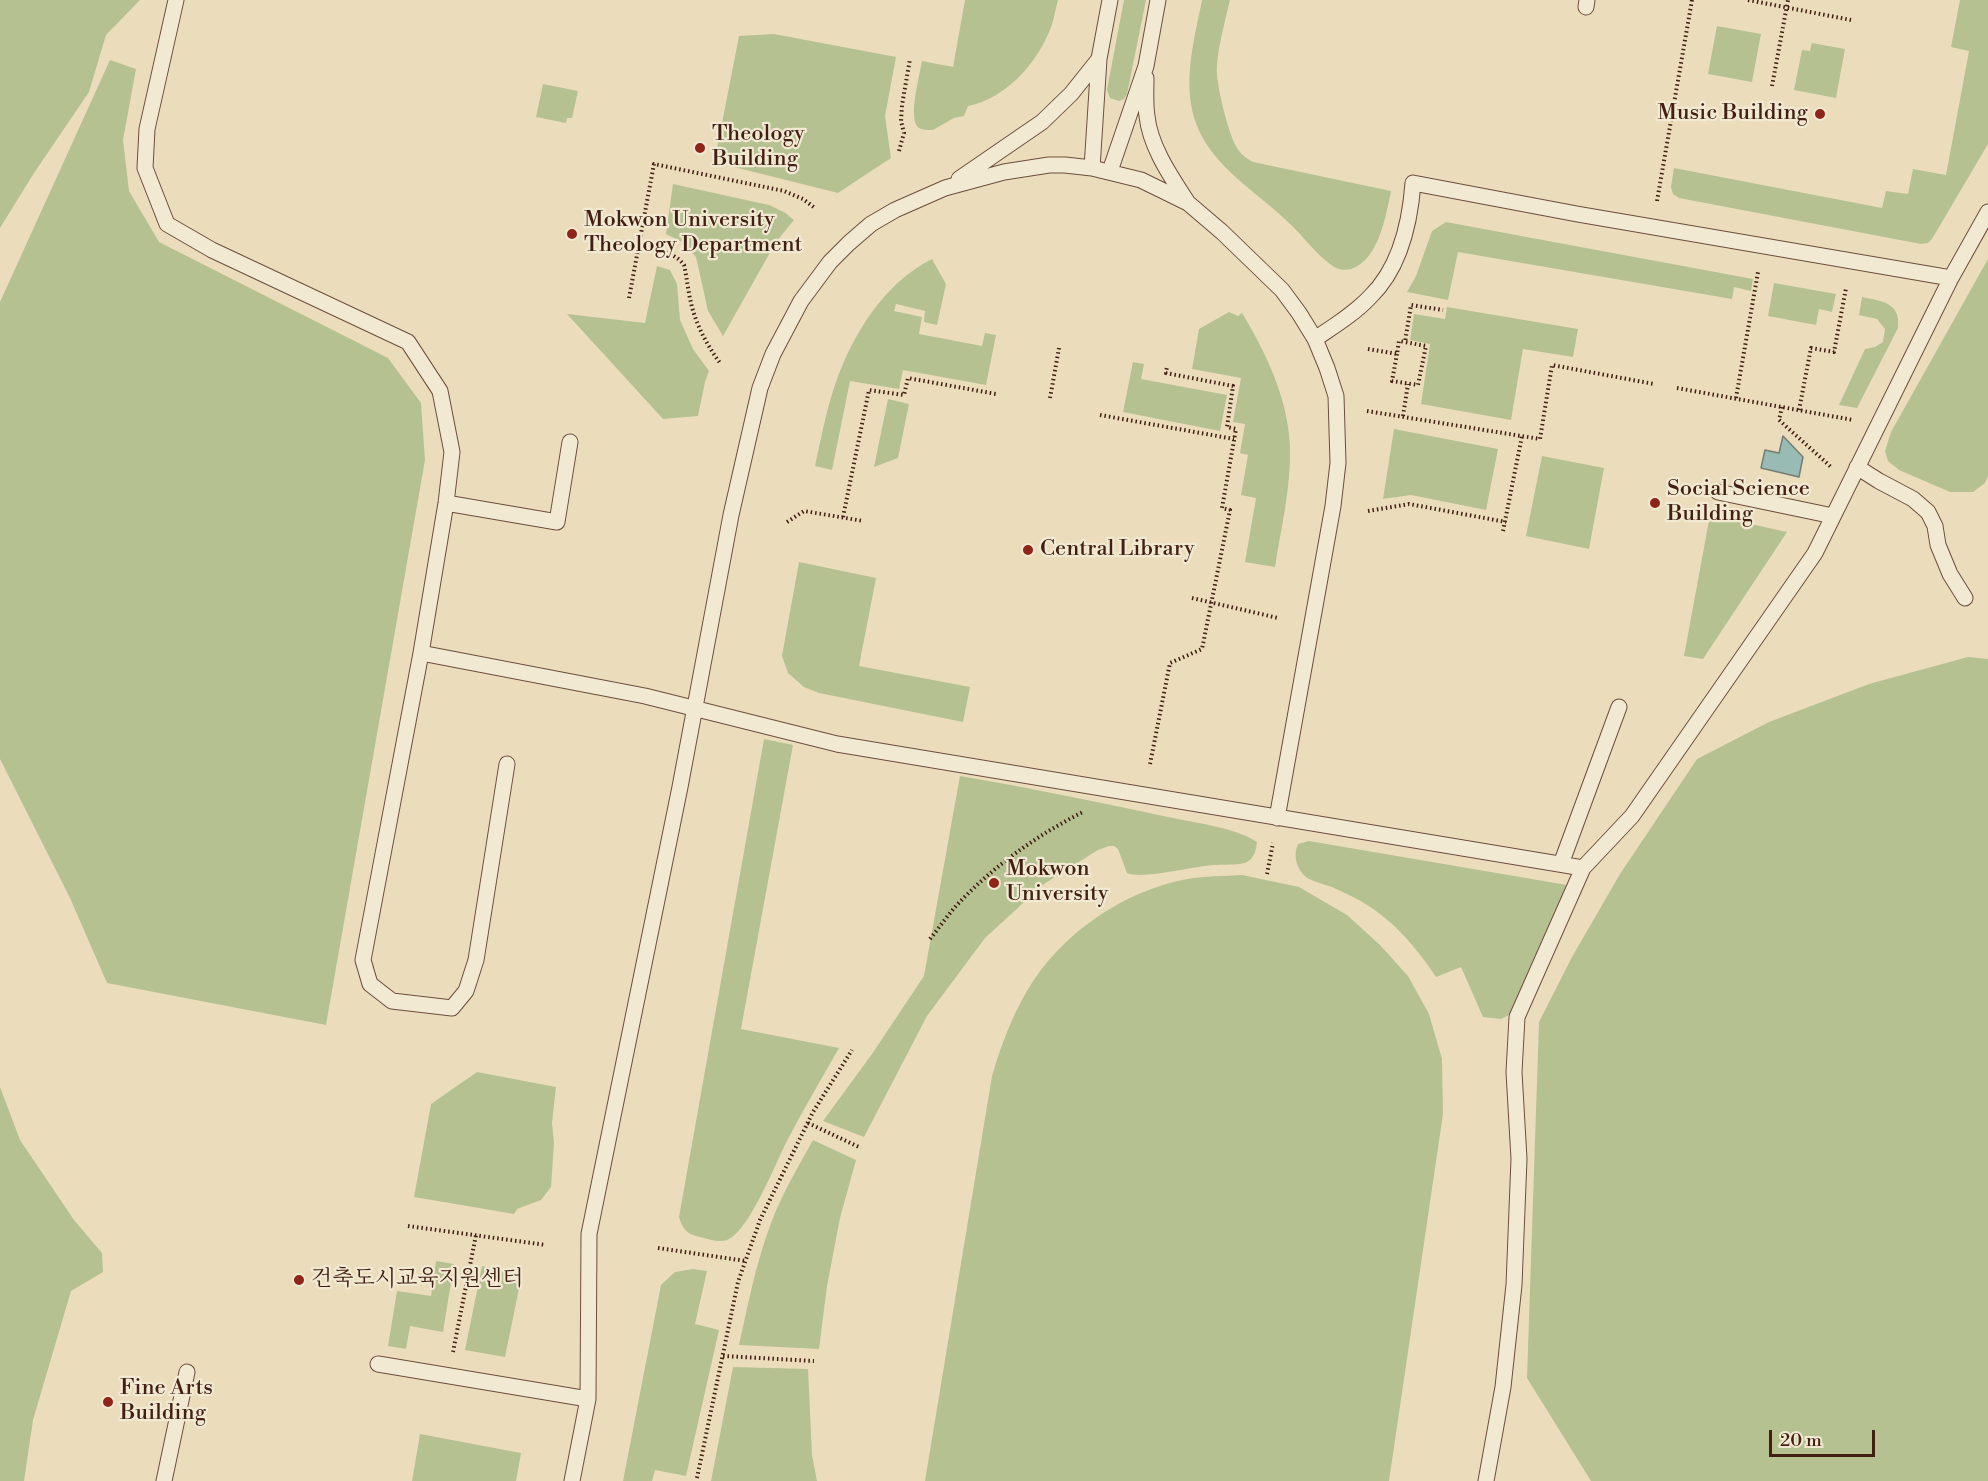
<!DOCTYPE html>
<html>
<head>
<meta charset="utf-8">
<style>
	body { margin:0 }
	#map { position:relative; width:1988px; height:1481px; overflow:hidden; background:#ebddbc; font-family:"Libre Bodoni",serif }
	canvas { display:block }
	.scale { position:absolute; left:1769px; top:1430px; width:106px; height:27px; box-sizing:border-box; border:3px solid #411f13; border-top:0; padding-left:8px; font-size:18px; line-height:21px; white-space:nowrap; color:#411f13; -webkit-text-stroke:4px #f2e9d3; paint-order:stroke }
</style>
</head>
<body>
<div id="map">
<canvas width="1988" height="1481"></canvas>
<div class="scale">20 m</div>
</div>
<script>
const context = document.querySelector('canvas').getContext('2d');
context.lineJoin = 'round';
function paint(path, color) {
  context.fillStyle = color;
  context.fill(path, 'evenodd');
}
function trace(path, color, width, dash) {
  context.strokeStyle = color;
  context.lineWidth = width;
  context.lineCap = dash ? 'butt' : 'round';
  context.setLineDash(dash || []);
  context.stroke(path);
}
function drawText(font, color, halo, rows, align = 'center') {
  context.font = font + ' "Libre Bodoni","Noto Serif KR",serif';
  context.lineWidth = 4.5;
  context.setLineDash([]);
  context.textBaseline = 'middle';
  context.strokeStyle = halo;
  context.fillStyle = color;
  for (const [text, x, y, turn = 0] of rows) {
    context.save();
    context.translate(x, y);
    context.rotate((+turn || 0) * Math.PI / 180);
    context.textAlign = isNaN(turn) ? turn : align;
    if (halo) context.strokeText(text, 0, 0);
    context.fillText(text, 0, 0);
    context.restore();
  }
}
const green = new Path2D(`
	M 0,0 L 140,0 L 106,35 L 89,92 L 34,173 L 0,228 Z
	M 965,0 L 1058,0 C 1055,10 1054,22 1049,32 C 1035,66 1004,99 968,106 L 964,116 L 954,118 L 933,130 C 929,130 922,130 919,128 C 907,120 920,74 922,61 L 953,67 Z
	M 1124,0 L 1146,0 L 1127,94 L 1124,99 L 1119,101 L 1110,98 L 1107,90 Z
	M 1202,0 L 1230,0 C 1225,21 1219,43 1217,65 C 1215,81 1228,132 1236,146 C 1240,154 1246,158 1253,162 L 1391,191 C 1386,215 1379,260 1351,269 C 1344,271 1335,269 1330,264 C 1314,252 1302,235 1288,222 C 1257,192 1214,168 1197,126 C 1181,85 1194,41 1202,0 Z
	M 1960,0 L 1988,0 L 1988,144 L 1932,239 L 1928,243 L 1921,244 L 1679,198 L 1673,194 L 1671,187 L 1674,168 L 1882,208 L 1886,191 L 1908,194 L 1913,169 L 1946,175 L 1969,51 L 1951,47 Z
	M 1717,26 L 1761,34 L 1752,82 L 1708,74 Z
	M 774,34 L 896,57 L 885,116 L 891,158 L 838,193 L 734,167 L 716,154 L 739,36 Z
	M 1812,43 L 1845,49 L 1836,98 L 1794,90 L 1802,50 L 1810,51 Z
	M 110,60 L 136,69 L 123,140 L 129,191 L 159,242 L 388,358 L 421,403 L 425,460 L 326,1025 L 107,983 L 70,898 L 0,759 L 0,302 Z
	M 543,84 L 578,91 L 572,118 L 567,118 L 566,123 L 536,117 Z
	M 673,184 L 769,205 L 784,212 L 794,220 L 776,242 L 723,336 L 708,311 L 696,257 L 682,242 L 666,234 Z
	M 1446,222 L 1753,279 L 1751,291 L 1734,287 L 1732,299 L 1458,252 L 1448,300 L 1407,292 L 1416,276 L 1432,231 Z
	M 932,259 L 946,284 L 937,325 L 924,322 L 925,311 L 896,304 L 894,311 L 922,317 L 919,334 L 982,346 L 985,333 L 996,335 L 986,385 L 903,370 L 899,389 L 850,381 L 832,470 L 815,466 C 821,439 826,411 835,385 C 852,335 884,283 932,259 Z
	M 1988,259 L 1988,476 L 1985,483 L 1973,492 L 1950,492 L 1899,470 L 1888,461 L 1885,451 L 1891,432 Z
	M 657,266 L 670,270 L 677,284 L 680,320 L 693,349 L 709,371 L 705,382 L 698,416 L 663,419 L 567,314 L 645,323 Z
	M 1774,283 L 1836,294 L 1832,312 L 1819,309 L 1816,325 L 1768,316 Z
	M 1862,297 C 1881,301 1901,302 1898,328 L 1857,408 L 1839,405 L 1865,349 L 1875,347 L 1883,342 L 1885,329 L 1877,319 L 1859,315 Z
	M 1447,307 L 1578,329 L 1573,357 L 1523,349 L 1511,420 L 1421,404 L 1430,344 L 1410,340 L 1414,314 L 1445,319 Z
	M 1229,312 L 1238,316 L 1242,313 C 1266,352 1289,401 1290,448 C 1291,488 1281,528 1275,567 L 1245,562 L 1256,498 L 1241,495 L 1248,455 L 1240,453 L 1245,424 L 1233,422 L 1241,378 L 1192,369 L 1199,329 Z
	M 1133,362 L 1144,364 L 1141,379 L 1227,395 L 1220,431 L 1123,412 Z
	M 888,399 L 909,404 L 898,458 L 874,467 Z
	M 1394,429 L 1498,449 L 1486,510 L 1411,495 L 1383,499 Z
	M 1542,456 L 1604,468 L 1589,549 L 1526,536 Z
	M 1710,515 L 1787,532 L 1703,659 L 1684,656 Z
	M 799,562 L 876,578 L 859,666 L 970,687 L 963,722 L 819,693 L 804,687 L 788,673 L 782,656 Z
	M 1968,657 L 1988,659 L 1988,1481 L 1591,1481 L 1527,1378 L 1539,1022 L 1572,957 L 1620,874 L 1697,759 L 1769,722 L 1869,684 Z
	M 764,739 L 793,745 L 741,1029 L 839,1048 C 822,1078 804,1108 788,1139 C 776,1162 749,1232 727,1240 C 718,1243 708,1239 700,1237 C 687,1234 683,1230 679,1217 Z
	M 960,776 C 1030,788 1099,802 1168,817 C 1195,823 1234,827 1257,842 C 1256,850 1255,857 1247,862 C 1239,866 1223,864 1214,865 C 1193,866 1143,880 1127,873 L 1118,849 L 1114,846 L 1109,846 L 1098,850 L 1044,884 L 985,938 L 927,1016 L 864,1137 L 823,1121 L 872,1054 L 924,976 Z
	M 1309,841 L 1567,885 L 1511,1014 L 1501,1019 L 1483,1017 L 1461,967 L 1436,977 C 1414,944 1389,915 1353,897 C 1346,894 1339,890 1332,887 C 1324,884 1313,882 1306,877 C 1296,869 1293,855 1298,844 Z
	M 1242,875 L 1299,887 L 1347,915 L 1380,945 L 1408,976 L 1429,1014 L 1442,1059 L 1443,1114 L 1389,1481 L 925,1481 L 992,1076 C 1001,1046 1011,1018 1027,991 C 1060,934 1123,891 1187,879 C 1205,876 1224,876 1242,875 Z
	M 477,1072 L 556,1087 L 552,1123 L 554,1143 L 551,1187 L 541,1200 L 517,1209 L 514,1214 L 414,1197 L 431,1104 Z
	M 0,1087 L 20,1140 L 74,1220 L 102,1253 L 103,1272 L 71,1291 L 33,1420 L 24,1481 L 0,1481 Z
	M 813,1140 L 856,1160 L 840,1218 L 827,1286 L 819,1349 L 739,1345 C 748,1304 756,1263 771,1223 C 782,1194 798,1167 813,1140 Z
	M 436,1261 L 454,1264 L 443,1332 L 410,1326 L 406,1349 L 388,1346 L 397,1291 L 431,1296 Z
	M 482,1266 L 522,1274 L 505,1357 L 465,1350 Z
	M 693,1269 L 707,1271 L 695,1324 L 719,1330 L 686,1476 L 655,1470 L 652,1481 L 623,1481 L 661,1285 L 675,1272 Z
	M 733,1367 L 808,1369 L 812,1455 L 817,1481 L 711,1481 Z
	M 420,1434 L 521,1453 L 516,1481 L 412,1481 Z`);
const water = new Path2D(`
	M 1783,436 L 1803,457 L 1799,477 L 1761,468 L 1765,450 L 1779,453 Z`);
const path = new Path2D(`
	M 1748,0 L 1851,20
	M 1772,86 L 1788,0
	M 899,151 L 904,133 L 901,121 L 902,105 L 910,59
	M 1657,201 L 1692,0
	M 639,247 C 655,250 674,251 684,265 C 687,278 688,291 691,303 C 696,325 707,345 720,363
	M 629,298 L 654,164 L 784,191 L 803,199 L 815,208
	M 1368,349 L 1397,354 L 1399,341 L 1405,342
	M 1397,354 L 1392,381 L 1418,385 L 1426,346 L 1405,342 L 1411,305 L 1443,310
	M 1677,388 L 1853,420
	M 1050,398 L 1059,348
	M 1736,398 L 1758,272
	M 1782,407 L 1779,420 L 1831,467
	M 1799,410 L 1811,348 L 1834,352 L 1846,288
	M 1367,411 L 1540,439 L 1552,365 L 1654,384
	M 1100,415 L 1234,439
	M 1403,416 L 1408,384
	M 1368,511 L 1409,504 L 1506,522
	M 843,517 L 869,390 L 904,395 L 908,378 L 996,394
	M 787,522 L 804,511 L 863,521
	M 1503,531 L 1522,436
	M 1192,598 L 1278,618
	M 1150,764 L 1170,663 L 1202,649 L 1230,510 L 1222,508 L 1236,429 L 1227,427 L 1233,386 L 1166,373 L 1167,366
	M 1267,874 L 1273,843
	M 930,939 C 939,928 947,916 956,906 C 991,868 1037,835 1083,812
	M 808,1123 L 861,1148
	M 408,1226 L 546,1245
	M 658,1248 L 746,1261
	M 453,1352 L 476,1235
	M 723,1356 L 814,1361
	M 697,1478 L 738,1282 L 760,1220 L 813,1112 L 852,1050`);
const service = new Path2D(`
	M 176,0 L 147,129 L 145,168 L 167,224 L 212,250 L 408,342 L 440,391 L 452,452 L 446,503 L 421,653 L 363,960 L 370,984 L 392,1001 L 452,1008 L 466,991 L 476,960 L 507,764
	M 1586,7 L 1587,0
	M 1146,78 C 1146,91 1145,104 1147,116 C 1150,147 1172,178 1188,203
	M 1092,168 L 1099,59 L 1110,0
	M 1110,171 L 1146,66 L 1158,0
	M 959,179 L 1042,122 L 1071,94 L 1099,59
	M 1315,339 C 1334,326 1354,314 1370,297 C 1400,268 1410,223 1413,183 L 1577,214 L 1951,278
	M 1857,467 L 1879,481 L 1913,499 L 1928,512 L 1935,526 L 1938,545 L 1950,574 L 1965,598
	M 1718,492 L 1833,516
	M 446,503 L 557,522 L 570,442
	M 421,653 L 645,696 L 837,744 L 1583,868
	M 1561,864 L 1619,707
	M 378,1364 L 588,1399
	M 164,1481 L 187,1372
	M 572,1481 L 588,1399 L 589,1234 L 680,787 L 731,515 L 760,388 L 773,354 L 801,301 L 830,262 L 849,243 L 871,224 L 895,210 L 945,188 L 1004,172 L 1049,165 L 1065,165 L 1092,168 L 1141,180 L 1188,203 L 1222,232 L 1282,290 L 1299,313 L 1315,339 L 1327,368 L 1336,396 L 1338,463 L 1333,506 L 1277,818
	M 1486,1481 L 1503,1387 L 1514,1285 L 1519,1159 L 1514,1072 L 1517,1017 L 1583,868 L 1632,816 L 1815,553 L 1951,278 L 1988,212`);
const markers = [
	[1820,114,6,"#8f2418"],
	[700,148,6,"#8f2418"],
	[572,234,6,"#8f2418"],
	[1655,503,6,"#8f2418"],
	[1028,550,6,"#8f2418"],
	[994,883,6,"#8f2418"],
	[299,1280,6,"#8f2418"],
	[108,1402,6,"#8f2418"]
];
const poiNames = [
	["Music Building",1808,114,"right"],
	["Theology",712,135],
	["Building",712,160],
	["Mokwon University",584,221],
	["Theology Department",584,246],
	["Social Science",1667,490],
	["Building",1667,515],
	["Central Library",1040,550],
	["Mokwon",1006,870],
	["University",1006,895],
	["건축도시교육지원센터",311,1280],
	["Fine Arts",120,1389],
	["Building",120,1414]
];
paint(green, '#b6c192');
paint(water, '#98bbb4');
trace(water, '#757d74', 1.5);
trace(service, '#6c4e3d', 17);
trace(path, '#411f13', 4, [1.5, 3]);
trace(service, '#f2e9d3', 15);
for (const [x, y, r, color] of markers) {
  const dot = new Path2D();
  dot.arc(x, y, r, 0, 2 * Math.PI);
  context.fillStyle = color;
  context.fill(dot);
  trace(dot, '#f2e9d3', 2);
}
drawText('22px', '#411f13', '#f2e9d3', poiNames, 'left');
</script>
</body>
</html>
